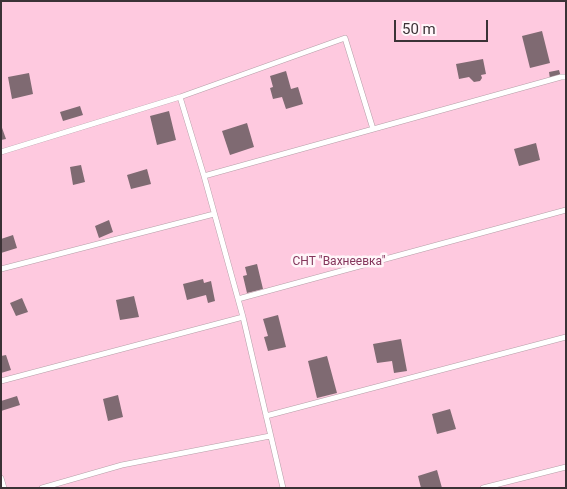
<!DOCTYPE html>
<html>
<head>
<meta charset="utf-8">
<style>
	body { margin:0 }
	#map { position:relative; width:567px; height:489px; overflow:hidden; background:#fce3ed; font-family:Roboto,sans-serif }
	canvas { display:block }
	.frame { position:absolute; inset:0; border:2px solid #3b3236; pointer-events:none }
	.scale { position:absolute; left:394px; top:20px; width:94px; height:22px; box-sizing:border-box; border:2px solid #3b3236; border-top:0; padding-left:6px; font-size:15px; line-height:18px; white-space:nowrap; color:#3b3236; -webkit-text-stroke:4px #fff5f9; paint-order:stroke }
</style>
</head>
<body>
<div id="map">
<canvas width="567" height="489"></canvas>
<div class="frame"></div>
<div class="scale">50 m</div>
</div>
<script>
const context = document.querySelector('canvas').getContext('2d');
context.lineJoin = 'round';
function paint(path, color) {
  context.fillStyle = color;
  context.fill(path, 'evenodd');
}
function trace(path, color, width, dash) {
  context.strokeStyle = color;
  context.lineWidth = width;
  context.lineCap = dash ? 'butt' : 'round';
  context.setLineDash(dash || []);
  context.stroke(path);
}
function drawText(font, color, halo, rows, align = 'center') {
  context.font = font + ' Roboto,sans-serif';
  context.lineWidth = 5;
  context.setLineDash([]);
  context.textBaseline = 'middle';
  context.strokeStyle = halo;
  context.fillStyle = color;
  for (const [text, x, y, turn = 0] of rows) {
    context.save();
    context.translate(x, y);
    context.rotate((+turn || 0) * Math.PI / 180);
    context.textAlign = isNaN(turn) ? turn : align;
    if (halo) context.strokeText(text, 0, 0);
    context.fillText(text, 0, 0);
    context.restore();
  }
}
const green = new Path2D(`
	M 1,1 L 566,1 L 566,488 L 1,488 Z`);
const building = new Path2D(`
	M 542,31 L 550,63 L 530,68 L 522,36 Z
	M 483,59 L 486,74 L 481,75 L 482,78 L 480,81 L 474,82 L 469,77 L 459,79 L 456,64 Z
	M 559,70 L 561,77 L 550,79 L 549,72 Z
	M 286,71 L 291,89 L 298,87 L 303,104 L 286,109 L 282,97 L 273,99 L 270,88 L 273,87 L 270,76 Z
	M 29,73 L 33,94 L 12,99 L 8,77 Z
	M 80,106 L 83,115 L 63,121 L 60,112 Z
	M 169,111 L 176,140 L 157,145 L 150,116 Z
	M 247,123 L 254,147 L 230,155 L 222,131 Z
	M 1,125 L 6,139 L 1,140 Z
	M 536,143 L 540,160 L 519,166 L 514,149 Z
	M 81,165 L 85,182 L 73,185 L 70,167 Z
	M 147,169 L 151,184 L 131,189 L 127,175 Z
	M 109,220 L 113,232 L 99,238 L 95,226 Z
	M 13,235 L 17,248 L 1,253 L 1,239 Z
	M 257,264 L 263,289 L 247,293 L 243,276 L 247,275 L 245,267 Z
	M 203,279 L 204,283 L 211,281 L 215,301 L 208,303 L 206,295 L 187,300 L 183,284 Z
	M 134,296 L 139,317 L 120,320 L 116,300 Z
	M 22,298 L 28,312 L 16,316 L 10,303 Z
	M 278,315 L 286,347 L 268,351 L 264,337 L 268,336 L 263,319 Z
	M 401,339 L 407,371 L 394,373 L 392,361 L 377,363 L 373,344 Z
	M 6,355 L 11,370 L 1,373 L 1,356 Z
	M 327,356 L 337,393 L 317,398 L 308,361 Z
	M 118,395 L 123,417 L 108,421 L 103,399 Z
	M 17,396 L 20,405 L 1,411 L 1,401 Z
	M 450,409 L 456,429 L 437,434 L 432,414 Z
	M 437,470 L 442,488 L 421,488 L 418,476 Z`);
const lane = new Path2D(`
	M 180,97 L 204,176 L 243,317 L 283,488
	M 1,152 L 180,97 L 345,38 L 373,129
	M 204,176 L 561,77 L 566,77
	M 1,269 L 214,214
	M 238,299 L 566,210
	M 1,381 L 243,317
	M 266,416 L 566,337
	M 1,478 L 4,488
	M 42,488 L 122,465 L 270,436
	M 483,488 L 566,467`);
const parkNames = [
	["СНТ \"Вахнеевка\"",339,262]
];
paint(green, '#fec9df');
paint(building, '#7f6a72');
trace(lane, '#b69fa8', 6);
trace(lane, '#fff', 5);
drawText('12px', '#84365c', '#fff5f9', parkNames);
</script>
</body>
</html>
